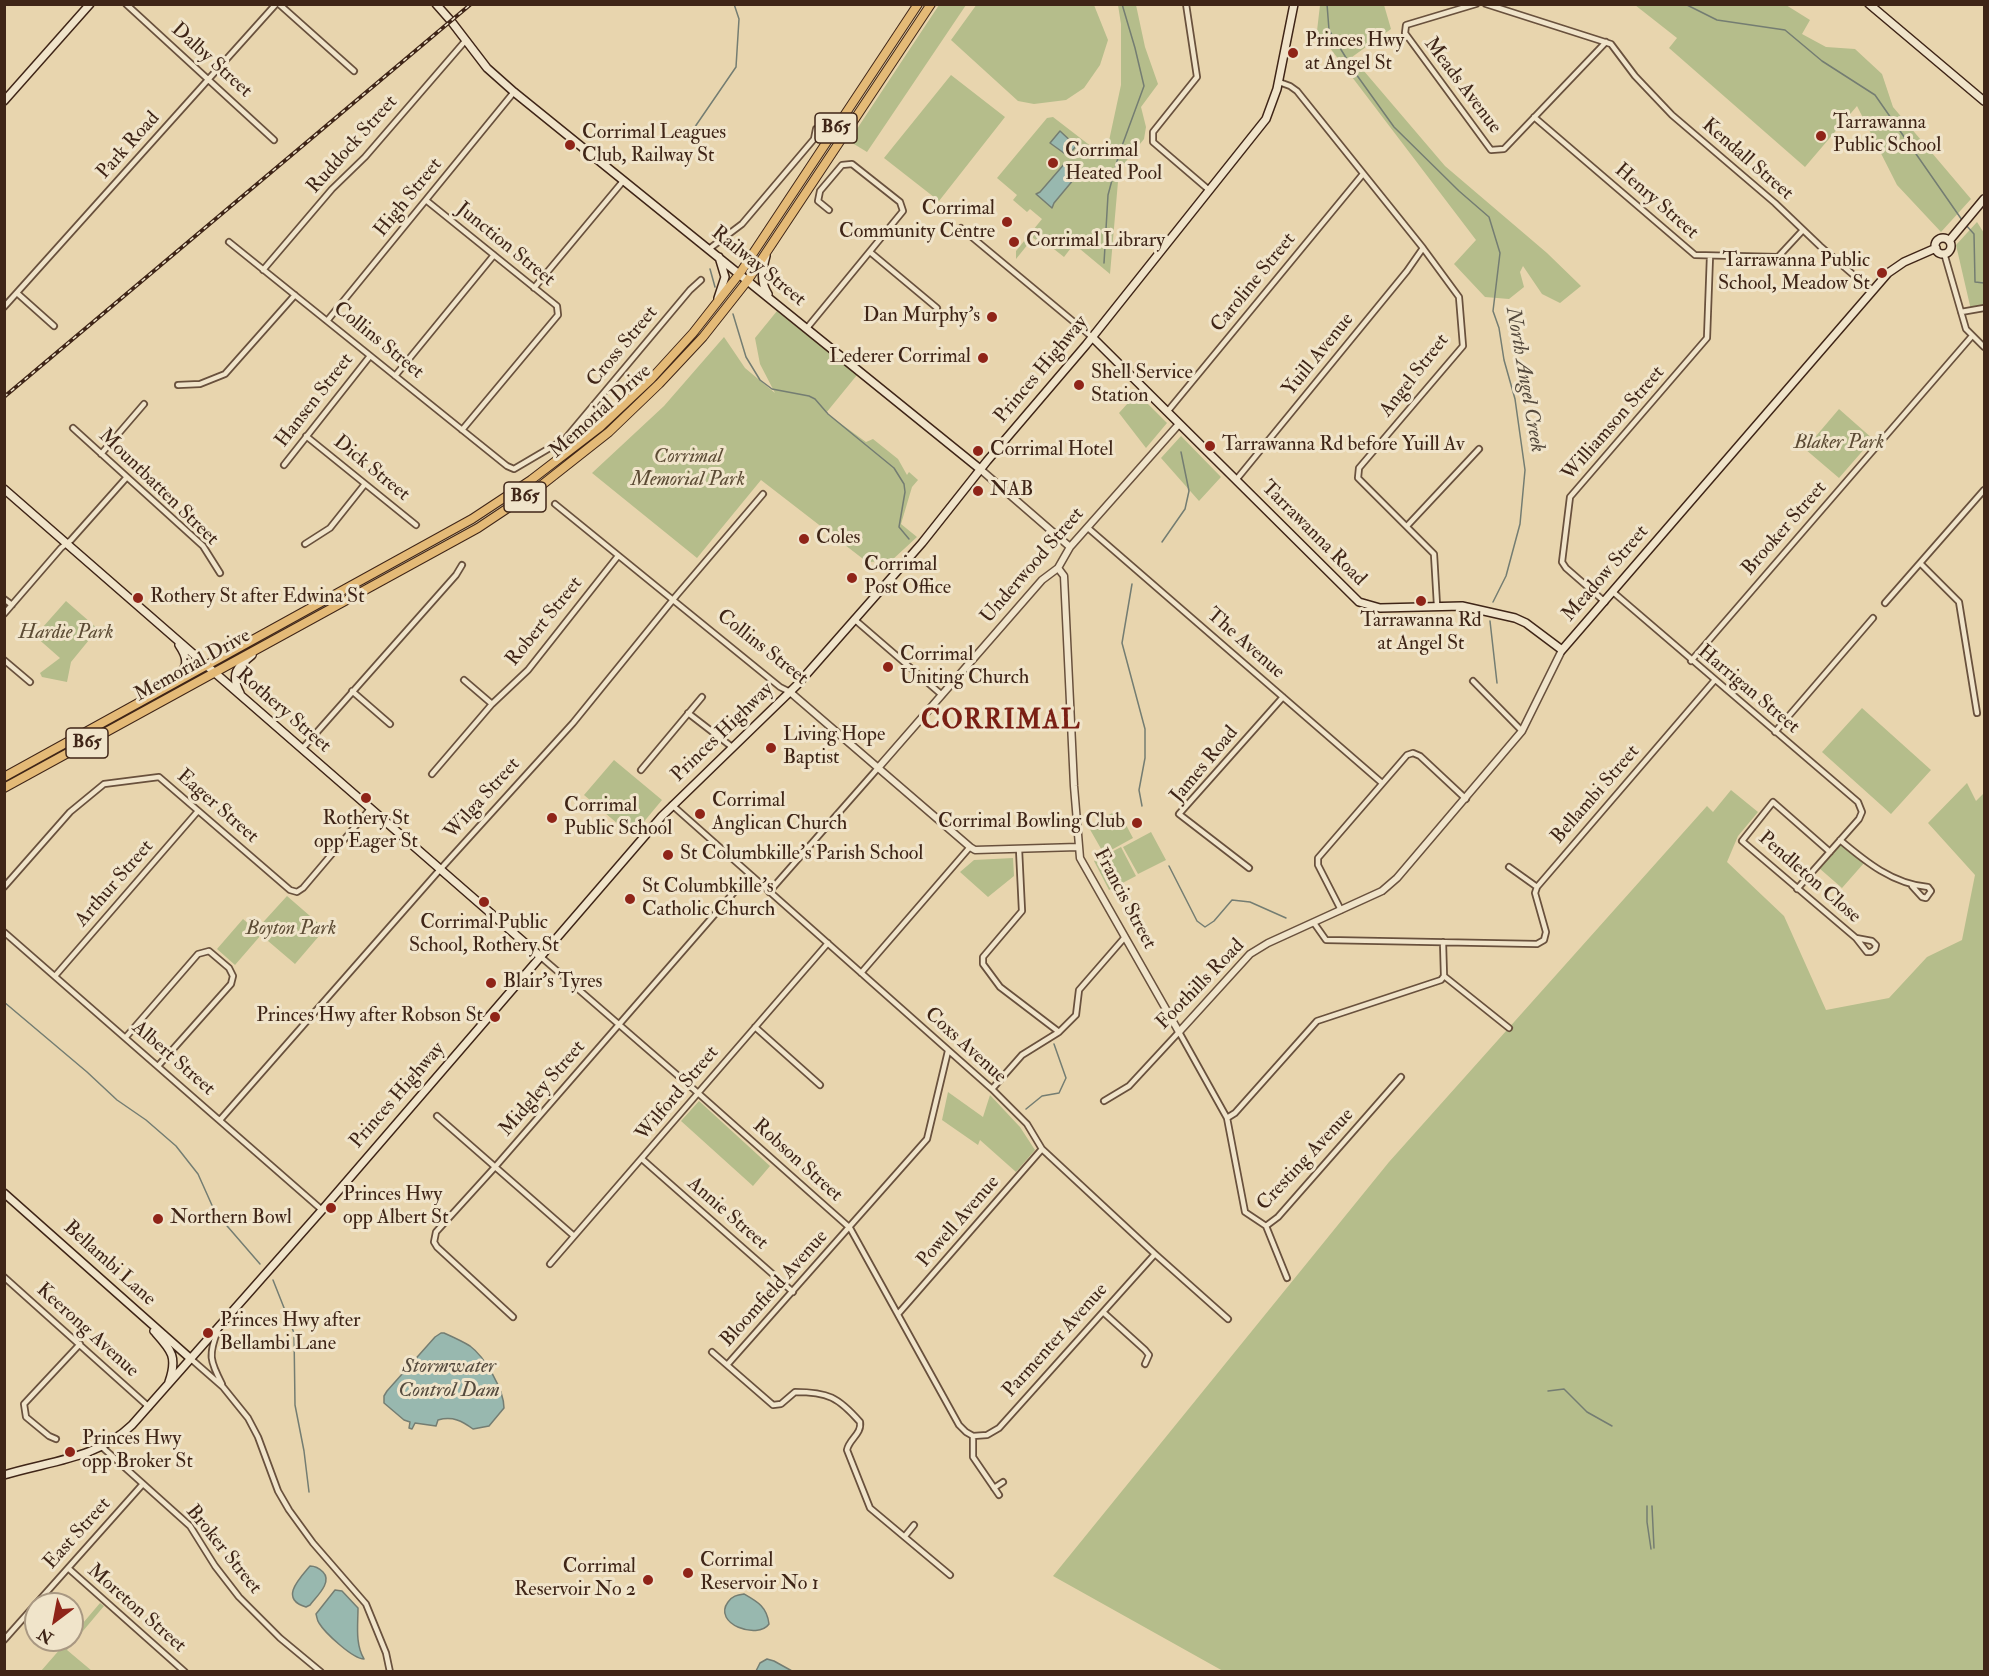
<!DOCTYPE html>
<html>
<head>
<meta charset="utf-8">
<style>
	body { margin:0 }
	#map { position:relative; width:1989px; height:1676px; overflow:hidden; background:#e8d5ae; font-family:"IM FELL Double Pica",serif }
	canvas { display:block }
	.frame { position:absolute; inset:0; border:6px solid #3f2517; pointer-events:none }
	.north { position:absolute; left:24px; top:1592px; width:60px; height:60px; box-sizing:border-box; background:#f0e4ca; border:2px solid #a99882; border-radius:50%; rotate:212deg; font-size:16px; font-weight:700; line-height:24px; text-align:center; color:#3f2517 }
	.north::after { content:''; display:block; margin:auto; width:21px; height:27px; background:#8f2418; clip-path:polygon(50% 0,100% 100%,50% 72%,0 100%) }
</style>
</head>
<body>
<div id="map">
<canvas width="1989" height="1676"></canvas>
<div class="frame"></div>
<div class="north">N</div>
</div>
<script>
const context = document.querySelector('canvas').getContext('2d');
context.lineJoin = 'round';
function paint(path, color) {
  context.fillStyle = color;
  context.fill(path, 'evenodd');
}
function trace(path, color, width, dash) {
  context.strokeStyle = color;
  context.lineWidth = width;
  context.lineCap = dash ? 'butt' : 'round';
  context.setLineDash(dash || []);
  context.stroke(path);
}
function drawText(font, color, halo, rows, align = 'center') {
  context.font = font + ' "IM FELL Double Pica",serif';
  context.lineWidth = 6;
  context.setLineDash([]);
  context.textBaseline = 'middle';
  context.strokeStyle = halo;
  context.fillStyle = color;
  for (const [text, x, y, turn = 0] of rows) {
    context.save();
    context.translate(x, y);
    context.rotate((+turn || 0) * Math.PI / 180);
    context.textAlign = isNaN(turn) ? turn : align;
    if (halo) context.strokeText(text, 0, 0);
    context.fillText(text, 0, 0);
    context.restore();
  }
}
const green = new Path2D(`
	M 977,4 L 1094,5 L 1108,40 L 1100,65 L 1084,88 L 1066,100 L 1034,104 L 1018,101 L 951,40 Z
	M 939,5 L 966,5 L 867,152 L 849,141 Z
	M 1118,5 L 1136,5 L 1145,47 L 1158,84 L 1141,107 L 1146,127 L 1144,139 L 1119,170 L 1110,274 L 1074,244 L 1064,257 L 1040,238 L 1038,241 L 1033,238 L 1016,259 L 1016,251 L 1042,219 L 1030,209 L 1027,212 L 1013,200 L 1017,195 L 997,178 L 1047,118 L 1053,117 L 1101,154 L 1107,150 L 1121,85 L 1121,24 Z
	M 1320,5 L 1384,5 L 1391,29 L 1352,57 L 1445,166 L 1547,253 L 1581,286 L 1560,303 L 1542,294 L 1523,266 L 1520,272 L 1524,287 L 1509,299 L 1485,297 L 1454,264 L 1476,240 L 1317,31 Z
	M 1635,5 L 1786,5 L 1810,20 L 1802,34 L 1826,47 L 1855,49 L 1882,74 L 1893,107 L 1971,199 L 1941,232 L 1897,185 L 1857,106 L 1805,167 L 1669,48 L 1677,38 Z
	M 951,75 L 1005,117 L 939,201 L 884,158 Z
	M 1977,222 L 1984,233 L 1984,308 L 1971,310 L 1956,245 Z
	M 777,311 L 857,375 L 826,413 L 866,442 L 873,439 L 898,459 L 907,475 L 909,472 L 918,480 L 912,487 L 901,524 L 917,537 L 891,561 L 867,562 L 761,480 L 697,558 L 592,473 L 664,406 L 724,337 L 745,368 L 775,393 L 760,364 L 755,338 Z
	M 1137,393 L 1167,423 L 1146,448 L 1119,413 Z
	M 1839,409 L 1873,439 L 1839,478 L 1805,449 Z
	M 1181,436 L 1221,477 L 1199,501 L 1161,458 Z
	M 66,601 L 98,629 L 71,662 L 67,682 L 42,677 L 40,673 L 60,658 L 35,636 Z
	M 1862,708 L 1931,770 L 1891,814 L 1822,752 Z
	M 614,760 L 662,800 L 632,836 L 584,795 Z
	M 1967,783 L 1976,801 L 1984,793 L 1984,1671 L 1223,1671 L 1053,1576 L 1389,1162 L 1707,806 L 1713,812 L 1731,790 L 1758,812 L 1738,836 L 1727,862 L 1784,916 L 1826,1010 L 1889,998 L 1927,957 L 1962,940 L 1975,875 L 1928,823 Z
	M 1118,810 L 1133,838 L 1104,854 L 1088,826 Z
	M 1151,832 L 1166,860 L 1138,874 L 1123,847 Z
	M 1839,846 L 1844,846 L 1864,863 L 1842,888 L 1819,868 Z
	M 1121,847 L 1136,876 L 1109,890 L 1094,861 Z
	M 1013,858 L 1014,876 L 988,897 L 960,872 L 974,860 Z
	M 287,896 L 325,929 L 295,964 L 261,935 L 235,965 L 217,949 L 243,919 L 256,930 Z
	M 948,1092 L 983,1117 L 990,1095 L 1020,1127 L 1035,1150 L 1016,1172 L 980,1140 L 978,1145 L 942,1120 Z
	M 699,1101 L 770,1166 L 753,1186 L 681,1121 Z
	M 100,1603 L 104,1606 L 67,1650 L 92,1671 L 41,1671 L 68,1640 L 72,1640 L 72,1636 Z`);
const water = new Path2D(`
	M 1060,131 L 1076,146 L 1068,156 L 1050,143 Z
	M 1066,162 L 1079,173 L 1054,203 L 1052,208 L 1036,194 L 1040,192 Z
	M 441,1333 L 444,1333 C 453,1337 462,1341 470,1346 C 485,1357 504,1390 504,1408 L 489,1426 L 473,1429 C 462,1421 453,1416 438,1420 L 436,1426 L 415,1423 L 412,1429 L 409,1428 L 410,1422 L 404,1420 L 384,1403 L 384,1396 L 387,1391 L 435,1337 Z
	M 310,1566 C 316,1566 319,1568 323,1572 C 333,1582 316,1597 310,1605 L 306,1607 C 279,1599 299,1579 310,1566 Z
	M 335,1590 L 342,1591 L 358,1608 C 358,1625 355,1644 364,1659 C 353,1659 325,1633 319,1623 C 317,1621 317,1617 316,1614 Z
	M 744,1594 C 758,1602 767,1607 769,1624 C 758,1640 712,1624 728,1602 C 732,1596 737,1595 744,1594 Z
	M 767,1659 L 774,1661 L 792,1671 L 756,1671 L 760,1663 Z`);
const stream = new Path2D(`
	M 1327,4 L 1329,30 L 1356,74 L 1394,127 L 1459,191 L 1489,217 L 1500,253 L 1493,311 L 1499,328 L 1504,360 L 1515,399 L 1525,470 L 1520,524 L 1506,576 L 1493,602
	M 1685,4 L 1717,20 L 1785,30 L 1822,61 L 1875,95 L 1962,220
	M 688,137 L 736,67 L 739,19 L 734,4
	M 1965,224 L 1974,234 L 1975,282 L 1984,283
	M 1104,263 L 1108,195 L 1119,154 L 1144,86 L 1135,48 L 1122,4
	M 710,269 L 715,287
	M 733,314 L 746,357 L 760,380 L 772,389 L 809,396 L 815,399 L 828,414 L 894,468 L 904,484 L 905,492 L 899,527 L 909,539
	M 1162,542 L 1185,509 L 1189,491 L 1181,452
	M 1132,584 L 1122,643 L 1145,729 L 1145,758 L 1139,790 L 1142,806
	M 1490,621 L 1497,683
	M 1169,866 L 1197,921 L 1205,927 L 1214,921 L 1232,900 L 1250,902 L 1286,918
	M 4,1002 L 87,1072 L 117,1100 L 146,1120 L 176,1146 L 198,1174 L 215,1212 L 260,1264
	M 1026,1109 L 1042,1096 L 1059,1093 L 1066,1078 L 1054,1044
	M 273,1280 L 294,1333 L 295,1405 L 304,1451 L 309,1492
	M 1548,1391 L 1564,1389 L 1587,1412 L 1612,1426
	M 1647,1506 L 1647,1522 L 1651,1549
	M 1652,1506 L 1654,1548`);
const minor = new Path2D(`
	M 126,4 L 274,140
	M 279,4 L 354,71
	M 1186,4 L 1197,77 L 1153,132 L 1153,142 L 1209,190
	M 1476,4 L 1406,25 L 1405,33 L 1491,150 L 1504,149 L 1606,42
	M 1486,4 L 1611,44 L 1635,76 L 1672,115 L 1775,203 L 1820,246 L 1872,291
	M 1279,82 L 1290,86 L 1297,91 L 1423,248 L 1459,297 L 1463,346 L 1359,468 L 1358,478 L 1434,554 L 1437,605
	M 1534,117 L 1695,255 L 1778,257 L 1803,230
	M 427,201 L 557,306 L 558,315 L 462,430
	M 961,228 L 1092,337
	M 229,242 L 507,466 L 514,469 L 565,439 L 690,290 L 701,280
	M 709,249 L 742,224 L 814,139 L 816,129
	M 870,252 L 937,308
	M 1944,253 L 1966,329 L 1984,347
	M 263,270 L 332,189 L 365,157 L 466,40
	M 534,288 L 624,180
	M 17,293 L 54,326
	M 4,307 L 276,4
	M 1961,312 L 1984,308
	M 327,321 L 514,92
	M 807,328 L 903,211 L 900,202 L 852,164 L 842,165 L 820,191 L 818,201 L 829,210
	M 395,376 L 494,255
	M 178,385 L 200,384 L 225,374 L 295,295
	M 1167,412 L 1363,174
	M 73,428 L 203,546 L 220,573
	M 306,436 L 416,525
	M 101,454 L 144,404
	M 284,465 L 370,356
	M 1236,480 L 1407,271 L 1423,248
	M 555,504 L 780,687 L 790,692
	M 1407,526 L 1479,449
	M 1088,528 L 1382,783
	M 305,544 L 330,528 L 365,484
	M 1921,564 L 1959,602 L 1977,713
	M 1613,592 L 1858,802 L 1862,812 L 1859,819 L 1797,889
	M 4,599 L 12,605
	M 1605,602 L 1566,568 L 1562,562 L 1570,497 L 1707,338 L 1710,256
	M 1885,603 L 1984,490
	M 4,614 L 61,548 L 71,540 L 127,477
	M 854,619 L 942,695
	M 4,660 L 30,682
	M 1691,661 L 1972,336
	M 464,680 L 492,704 L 528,670 L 618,556
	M 1473,681 L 1522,731
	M 352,691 L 390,724
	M 688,713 L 732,747
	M 1775,732 L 1873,618
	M 302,749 L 456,575 L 462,565
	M 641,770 L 702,697
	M 432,774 L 492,704
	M 672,805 L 992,1089 L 1027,1124 L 1042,1149 L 1155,1254 L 1228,1319
	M 1840,840 C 1866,862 1893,884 1928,887 L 1931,891 L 1926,898 L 1922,897 L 1912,886
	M 1019,849 L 1022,911 L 983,957 L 983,964 L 1000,987 L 1059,1032
	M 1830,852 L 1773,802 L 1742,841 L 1856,938 L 1872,941 L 1876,945 L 1875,949 L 1871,952 L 1867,952 L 1856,938
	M 1509,867 L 1537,887
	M 1249,868 L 1179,814 L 1283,697
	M 4,887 L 70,812 L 104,784 L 159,777 L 290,890 L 297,892 L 303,888 L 370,809
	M 769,892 L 878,768
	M 1341,910 L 1318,865 L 1318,858 L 1407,755 L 1413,753 L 1420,756 L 1466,799
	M 1314,923 L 1326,940 L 1537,944 L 1544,940 L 1546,932 L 1535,893 L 1537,887 L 1714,681
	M 4,932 L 322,1210
	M 1443,942 L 1444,976
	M 541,957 L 698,1093 L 850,1228 L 959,1425 L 966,1432 L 973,1436
	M 861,973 L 970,847
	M 55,976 L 198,811
	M 1444,976 L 1509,1028
	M 755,1027 L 820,1085
	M 126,1037 L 198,954 L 209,951 L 229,968 L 233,976 L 231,984 L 158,1066
	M 992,1089 L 1022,1055 L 1059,1032 L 1076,1015 L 1079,990 L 1125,937
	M 1104,1101 L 1129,1086 L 1179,1032 L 1227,1118 L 1245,1212 L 1266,1226 L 1278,1217 L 1401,1077
	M 437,1116 L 574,1236
	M 1227,1118 L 1235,1113 L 1317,1021 L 1441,980 L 1444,976
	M 220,1120 L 436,874 L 573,723 L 676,596 L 763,494
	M 642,1159 L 793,1292
	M 1266,1226 L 1287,1278
	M 550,1264 L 828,943
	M 4,1277 L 149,1407
	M 1103,1312 L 1145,1350 L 1149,1355 L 1145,1364
	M 898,1314 L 1042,1149
	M 513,1317 L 437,1247 L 434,1242 L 436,1232 L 495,1167 L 749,875
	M 218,1330 C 208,1355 210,1361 222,1384
	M 712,1352 L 773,1405 L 781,1404 L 795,1392 C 828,1392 838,1397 860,1422 C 862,1434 849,1439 847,1450 L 870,1508 L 950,1575
	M 191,1359 L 223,1387 L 248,1418 L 258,1437 L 278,1491 L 289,1510 L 313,1543 L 366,1604 L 386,1653 L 390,1672
	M 727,1365 L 927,1139 L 948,1051
	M 973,1436 L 987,1435 L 999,1428 L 1155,1254
	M 973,1436 L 973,1457 L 999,1495
	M 56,1439 L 49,1436 L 26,1417 L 24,1404 L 80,1344
	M 102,1447 L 190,1526 L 215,1566 L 239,1597 L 280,1638 L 321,1672
	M 994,1488 L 1003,1482
	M 905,1536 L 914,1525
	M 68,1568 L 185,1672
	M 36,1604 L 142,1485
	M 4,1640 L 36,1604`);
const tertiary = new Path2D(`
	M 980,469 L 1070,547
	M 1058,568 L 1064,576 L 1074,786 L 1080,858 L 1179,1032 L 1250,954 L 1268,943 L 1382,891 L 1397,878 L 1522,731 L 1562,650
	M 790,692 L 970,847 L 975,850 L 1078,847
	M 878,768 L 1042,580 L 1058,568 L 1070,547 L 1179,424`);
const secondary = new Path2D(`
	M 436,4 L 451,21 L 487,68 L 514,92 L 980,469
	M 1869,4 L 1984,101
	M 4,101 L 90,4
	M1935 246a8 8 0 1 1 16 0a8 8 0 1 1-16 0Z
	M 1949,241 L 1984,199
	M 766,256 C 762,270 760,282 768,294
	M 718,298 L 725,277 L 719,257
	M 1092,337 L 1359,602 L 1380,608 L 1462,606 L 1515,618 L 1526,623 L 1562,650 L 1888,273 L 1904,262 L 1936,248
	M 4,489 L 541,957
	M 170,683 C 185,670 192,664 179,645
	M 240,693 C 230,674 237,667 252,655
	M 4,1193 L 191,1359
	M 154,1331 C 171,1350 178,1356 169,1382
	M 4,1475 C 49,1461 97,1459 132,1425 L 322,1210 L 662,816 L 797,685 L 922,543 L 987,461 L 1086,345 L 1266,119 L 1277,89 L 1294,4`);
const primary = new Path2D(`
	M 4,777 L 472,519 L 531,480 L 600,427 L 651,379 L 693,333 L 740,273 L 918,4
	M 4,788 L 478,528 L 538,488 L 609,432 L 659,384 L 703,337 L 748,280 L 931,4`);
const rail = new Path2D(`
	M 4,397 L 471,4`);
const markers = [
	[1293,53,6,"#8f2418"],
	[1821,136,6,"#8f2418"],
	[570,145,6,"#8f2418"],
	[1053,163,6,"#8f2418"],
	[1007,222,6,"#8f2418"],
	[1014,242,6,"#8f2418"],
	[1882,273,6,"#8f2418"],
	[992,317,6,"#8f2418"],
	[983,358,6,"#8f2418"],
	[1079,385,6,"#8f2418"],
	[1210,446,6,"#8f2418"],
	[978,451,6,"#8f2418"],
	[978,491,6,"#8f2418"],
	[804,539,6,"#8f2418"],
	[852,578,6,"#8f2418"],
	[138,598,6,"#8f2418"],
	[1421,601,6,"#8f2418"],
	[888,667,6,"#8f2418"],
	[771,748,6,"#8f2418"],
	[366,798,6,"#8f2418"],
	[700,814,6,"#8f2418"],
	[552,818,6,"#8f2418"],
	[1137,823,6,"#8f2418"],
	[668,855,6,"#8f2418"],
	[630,899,6,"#8f2418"],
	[484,902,6,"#8f2418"],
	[491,983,6,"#8f2418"],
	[495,1017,6,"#8f2418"],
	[331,1208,6,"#8f2418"],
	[158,1219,6,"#8f2418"],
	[208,1333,6,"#8f2418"],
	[70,1452,6,"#8f2418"],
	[688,1573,6,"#8f2418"],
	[648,1580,6,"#8f2418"]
];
const shields = [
	[836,128,42],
	[525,497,42],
	[87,743,42]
];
const shieldNames = [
	["B65",836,128],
	["B65",525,497],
	["B65",87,743]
];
const poiNames = [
	["Princes Hwy",1305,42],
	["at Angel St",1305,65],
	["Tarrawanna",1833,124],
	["Public School",1833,147],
	["Corrimal Leagues",582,134],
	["Club, Railway St",582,157],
	["Corrimal",1065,152],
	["Heated Pool",1065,175],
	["Corrimal",995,210,"right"],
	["Community Centre",995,233,"right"],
	["Corrimal Library",1026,242],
	["Tarrawanna Public",1870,262,"right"],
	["School, Meadow St",1870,285,"right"],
	["Dan Murphy's",980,317,"right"],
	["Lederer Corrimal",971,358,"right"],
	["Shell Service",1091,374],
	["Station",1091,397],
	["Tarrawanna Rd before Yuill Av",1222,446],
	["Corrimal Hotel",990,451],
	["NAB",990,491],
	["Coles",816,539],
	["Corrimal",864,566],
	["Post Office",864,589],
	["Rothery St after Edwina St",150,598],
	["Tarrawanna Rd",1421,622,"center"],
	["at Angel St",1421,645,"center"],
	["Corrimal",900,656],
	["Uniting Church",900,679],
	["Living Hope",783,736],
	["Baptist",783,759],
	["Corrimal",712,802],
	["Anglican Church",712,825],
	["Corrimal",564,807],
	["Public School",564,830],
	["Rothery St",366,820,"center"],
	["opp Eager St",366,843,"center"],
	["Corrimal Bowling Club",1125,823,"right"],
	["St Columbkille's Parish School",680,855],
	["St Columbkille's",642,888],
	["Catholic Church",642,911],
	["Corrimal Public",484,924,"center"],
	["School, Rothery St",484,947,"center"],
	["Blair's Tyres",503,983],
	["Princes Hwy after Robson St",483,1017,"right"],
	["Princes Hwy",343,1196],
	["opp Albert St",343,1219],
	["Northern Bowl",170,1219],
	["Princes Hwy after",220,1322],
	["Bellambi Lane",220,1345],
	["Princes Hwy",82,1440],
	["opp Broker St",82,1463],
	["Corrimal",700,1562],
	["Reservoir No 1",700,1585],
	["Corrimal",636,1568,"right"],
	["Reservoir No 2",636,1591,"right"]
];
const streetNames = [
	["Dalby Street",211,61,42],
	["Meads Avenue",1462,86,53],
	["Ruddock Street",353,145,-48],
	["Park Road",129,146,-48],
	["Kendall Street",1747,160,41],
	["High Street",409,198,-51],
	["Henry Street",1656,202,41],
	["Junction Street",505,245,39],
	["Railway Street",758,267,39],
	["Caroline Street",1254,283,-51],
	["Collins Street",378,341,39],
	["Cross Street",623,347,-50],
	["Yuill Avenue",1319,355,-51],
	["Princes Highway",1042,370,-50],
	["Angel Street",1415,376,-52],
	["Hansen Street",315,401,-52],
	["Memorial Drive",601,412,-42],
	["Williamson Street",1614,424,-49],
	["Dick Street",371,469,39],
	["Mountbatten Street",158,488,44],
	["Brooker Street",1785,529,-49],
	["Tarrawanna Road",1313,534,45],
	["Underwood Street",1033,566,-49],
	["Meadow Street",1606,574,-49],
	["Robert Street",545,622,-51],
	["The Avenue",1245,644,41],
	["Collins Street",762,648,38],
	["Memorial Drive",193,666,-29],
	["Harrigan Street",1748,690,40],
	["Rothery Street",283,711,41],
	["Princes Highway",723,733,-44],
	["James Road",1205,765,-50],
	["Bellambi Street",1596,795,-49],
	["Wilga Street",483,799,-48],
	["Eager Street",217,807,41],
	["Pendleton Close",1809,878,41],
	["Arthur Street",115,884,-49],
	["Francis Street",1124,899,62],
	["Foothills Road",1201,985,-46],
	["Coxs Avenue",965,1046,42],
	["Albert Street",173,1059,41],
	["Midgley Street",543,1089,-49],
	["Wilford Street",678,1094,-50],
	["Princes Highway",398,1096,-49],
	["Cresting Avenue",1306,1160,-47],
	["Robson Street",797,1161,42],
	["Annie Street",727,1214,41],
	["Powell Avenue",959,1222,-49],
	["Bellambi Lane",109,1264,42],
	["Bloomfield Avenue",775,1289,-48],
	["Keerong Avenue",87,1331,42],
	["Parmenter Avenue",1056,1341,-48],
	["East Street",78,1534,-48],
	["Broker Street",223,1550,51],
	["Moreton Street",136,1609,41]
];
const parkNames = [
	["Blaker Park",1839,444],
	["Corrimal",688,458],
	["Memorial Park",688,481],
	["Hardie Park",66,634],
	["Boyton Park",291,930]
];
const waterNames = [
	["North Angel Creek",1524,380,80],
	["Stormwater",449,1367],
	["Control Dam",449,1391]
];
const districtNames = [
	["CORRIMAL",1001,722]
];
paint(green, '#b5bd8b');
paint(water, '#98b8af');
trace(water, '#747d72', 1.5);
trace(stream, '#747d72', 1.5);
trace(minor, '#69513d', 8);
trace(tertiary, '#69513d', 9);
trace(secondary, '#3f2517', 10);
trace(primary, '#3f2517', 10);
trace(minor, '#f0e4ca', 4.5);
trace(tertiary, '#f0e4ca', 6);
trace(secondary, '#f0e4ca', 7);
trace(primary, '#e4ba77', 8);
trace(rail, '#3f2517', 4);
trace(rail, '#f0e4ca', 1.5, [4.5]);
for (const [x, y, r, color] of markers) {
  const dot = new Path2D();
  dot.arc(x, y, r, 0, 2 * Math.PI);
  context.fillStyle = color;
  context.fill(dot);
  trace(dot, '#f0e4ca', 2);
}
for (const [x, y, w] of shields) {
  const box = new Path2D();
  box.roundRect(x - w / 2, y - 15, w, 30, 4.5);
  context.fillStyle = '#f0e4ca';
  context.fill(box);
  trace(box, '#3f2517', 1.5);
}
drawText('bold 18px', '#3f2517', null, shieldNames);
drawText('20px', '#3f2517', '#f0e4ca', poiNames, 'left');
drawText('20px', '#3f2517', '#f0e4ca', streetNames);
drawText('italic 20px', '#5c4b34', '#f0e4ca', parkNames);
drawText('italic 21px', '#554a3d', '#f0e4ca', waterNames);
context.letterSpacing = '1.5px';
drawText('bold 26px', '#7a1f14', '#f0e4ca', districtNames);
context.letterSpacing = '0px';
</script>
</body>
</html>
